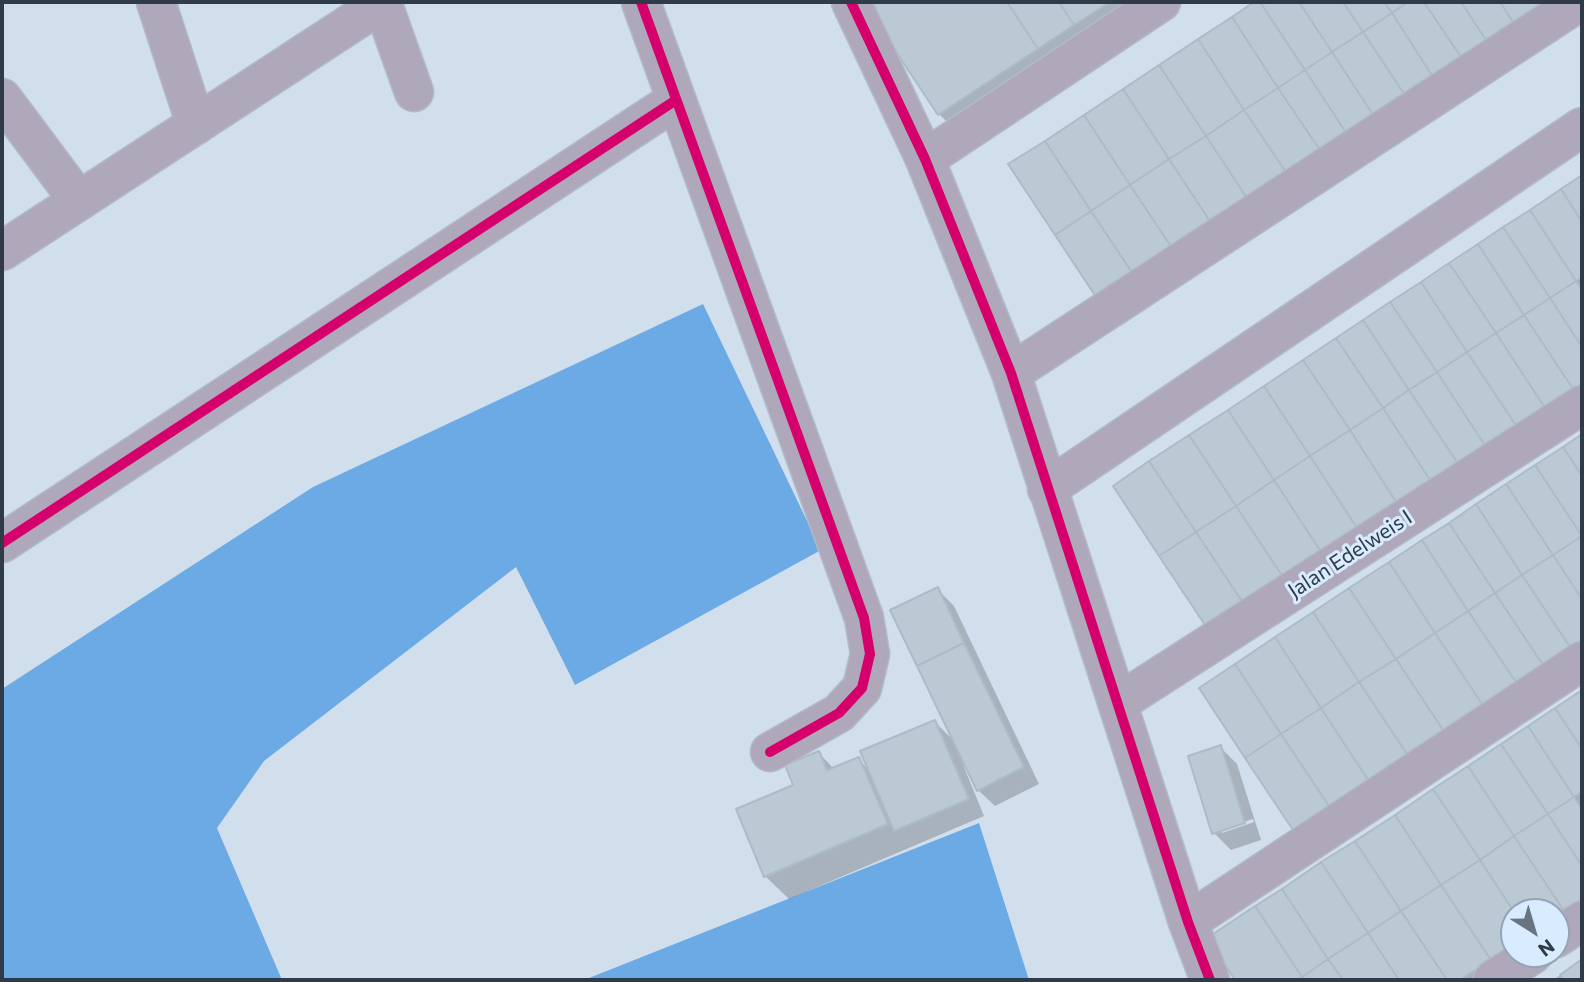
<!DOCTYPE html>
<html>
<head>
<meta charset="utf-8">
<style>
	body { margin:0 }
	#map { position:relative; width:1584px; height:982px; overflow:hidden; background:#d1dfed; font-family:Commissioner,sans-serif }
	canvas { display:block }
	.frame { position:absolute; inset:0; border:4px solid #2f3b48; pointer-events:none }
	.north { position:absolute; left:1500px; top:898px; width:70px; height:70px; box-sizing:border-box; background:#d8ebff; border:2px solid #94a5b6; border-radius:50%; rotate:143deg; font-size:19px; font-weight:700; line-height:28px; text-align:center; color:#2f3b48 }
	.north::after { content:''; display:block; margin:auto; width:24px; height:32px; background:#687482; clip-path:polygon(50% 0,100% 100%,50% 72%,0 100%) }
</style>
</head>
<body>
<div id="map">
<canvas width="1584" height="982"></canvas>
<div class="frame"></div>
<div class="north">N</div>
</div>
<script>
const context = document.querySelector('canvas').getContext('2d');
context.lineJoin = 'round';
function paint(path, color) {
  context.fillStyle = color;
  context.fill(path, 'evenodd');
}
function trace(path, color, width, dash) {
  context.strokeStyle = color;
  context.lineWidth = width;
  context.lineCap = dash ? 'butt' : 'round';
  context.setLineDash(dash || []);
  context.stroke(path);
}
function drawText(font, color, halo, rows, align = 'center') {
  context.font = font + ' Commissioner,sans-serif';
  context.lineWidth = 6;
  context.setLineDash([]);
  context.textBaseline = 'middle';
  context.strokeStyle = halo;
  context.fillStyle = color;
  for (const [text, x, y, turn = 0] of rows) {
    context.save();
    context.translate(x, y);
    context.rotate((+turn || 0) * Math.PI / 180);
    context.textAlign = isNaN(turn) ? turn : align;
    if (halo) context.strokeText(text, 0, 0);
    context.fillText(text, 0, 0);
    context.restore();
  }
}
const water = new Path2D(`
	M 703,304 L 821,550 L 575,685 L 516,567 L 264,761 L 217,828 L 282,980 L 2,980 L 2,689 L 313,487 Z
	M 979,823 L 1029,980 L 584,980 Z`);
const shadow = new Path2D(`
	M 865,2 L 1151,2 L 963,138 L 939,114 Z
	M 1258,2 L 1582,2 L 1582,21 L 1122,325 L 1105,308 L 1011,165 Z
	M 1582,177 L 1582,412 L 1115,486 Z
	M 1582,436 L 1582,670 L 1201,689 Z
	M 937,589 L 954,606 L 1039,784 L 995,806 L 978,790 L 966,766 L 964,767 L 984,816 L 789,899 L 765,876 L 819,753 L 834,769 L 858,759 L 870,771 L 935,722 L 954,741 Z
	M 1582,693 L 1582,926 L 1556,912 L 1514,912 L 1501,980 L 1237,980 L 1209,939 Z
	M 1220,747 L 1237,764 L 1261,840 L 1231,850 L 1214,833 ZM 1253,819 L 1254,822 L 1222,833 L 1222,829 Z
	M 1582,961 L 1582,980 L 1553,980 Z`);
const building = new Path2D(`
	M 863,2 L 1007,2 L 1038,49 L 938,115 Z
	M 1007,2 L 1059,2 L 1074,25 L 1038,49 Z
	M 1059,2 L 1110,2 L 1074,25 Z
	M 1254,2 L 1260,2 L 1305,70 L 1278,88 L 1232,17 Z
	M 1260,2 L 1299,2 L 1332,52 L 1305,70 Z
	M 1299,2 L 1343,2 L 1363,32 L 1332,52 Z
	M 1343,2 L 1384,2 L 1392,13 L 1363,32 Z
	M 1384,2 L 1408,2 L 1392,13 Z
	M 1408,2 L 1424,2 L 1469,69 L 1440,88 L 1392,13 Z
	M 1424,2 L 1461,2 L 1494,52 L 1469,69 Z
	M 1461,2 L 1500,2 L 1521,34 L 1494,52 Z
	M 1500,2 L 1544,2 L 1552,14 L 1521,34 Z
	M 1392,13 L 1440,88 L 1412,106 L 1363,32 Z
	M 1232,17 L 1278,88 L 1244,110 L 1198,39 Z
	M 1363,32 L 1412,106 L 1381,127 L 1332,52 Z
	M 1198,39 L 1244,110 L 1206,136 L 1159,65 Z
	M 1332,52 L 1381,127 L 1354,145 L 1305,70 Z
	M 1159,65 L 1206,136 L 1169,159 L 1123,89 Z
	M 1305,70 L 1354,145 L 1328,162 L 1278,88 Z
	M 1278,88 L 1328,162 L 1294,184 L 1244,110 Z
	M 1123,89 L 1169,159 L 1130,185 L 1084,115 Z
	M 1244,110 L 1294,184 L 1255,210 L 1206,136 Z
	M 1084,115 L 1130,185 L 1091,211 L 1045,141 Z
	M 1206,136 L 1255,210 L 1219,235 L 1169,159 Z
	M 1045,141 L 1091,211 L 1055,235 L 1008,164 Z
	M 1169,159 L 1219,235 L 1180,260 L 1130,185 Z
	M 1582,175 L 1582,222 L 1561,189 Z
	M 1130,185 L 1180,260 L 1141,286 L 1091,211 Z
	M 1561,189 L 1582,222 L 1582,277 L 1576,281 L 1530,210 Z
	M 1530,210 L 1576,281 L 1550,298 L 1503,227 Z
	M 1091,211 L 1141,286 L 1104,309 L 1055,235 Z
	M 1503,227 L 1550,298 L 1524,315 L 1478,244 Z
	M 1478,244 L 1524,315 L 1496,333 L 1449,263 Z
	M 1449,263 L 1496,333 L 1467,352 L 1421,282 Z
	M 1576,281 L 1582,289 L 1582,347 L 1550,298 Z
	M 1421,282 L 1467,352 L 1437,372 L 1390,302 Z
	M 1550,298 L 1582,347 L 1582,384 L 1573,389 L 1524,315 Z
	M 1390,302 L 1437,372 L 1409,390 L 1363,320 Z
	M 1524,315 L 1573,389 L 1545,408 L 1496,333 Z
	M 1363,320 L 1409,390 L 1383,408 L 1336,338 Z
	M 1496,333 L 1545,408 L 1517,427 L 1467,352 Z
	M 1336,338 L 1383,408 L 1350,430 L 1303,360 Z
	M 1467,352 L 1517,427 L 1486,447 L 1437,372 Z
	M 1303,360 L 1350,430 L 1310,456 L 1264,386 Z
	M 1437,372 L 1486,447 L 1459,465 L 1409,390 Z
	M 1264,386 L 1310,456 L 1274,480 L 1228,410 Z
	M 1409,390 L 1459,465 L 1432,483 L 1383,408 Z
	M 1383,408 L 1432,483 L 1398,505 L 1350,430 Z
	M 1228,410 L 1274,480 L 1236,506 L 1189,435 Z
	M 1350,430 L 1398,505 L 1359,531 L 1310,456 Z
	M 1582,434 L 1582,476 L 1563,447 Z
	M 1189,435 L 1236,506 L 1196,532 L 1149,461 Z
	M 1563,447 L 1582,476 L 1582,536 L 1535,465 Z
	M 1310,456 L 1359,531 L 1323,555 L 1274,480 Z
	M 1149,461 L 1196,532 L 1159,556 L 1113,486 Z
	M 1535,465 L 1582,536 L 1553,555 L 1506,484 Z
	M 1274,480 L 1323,555 L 1285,580 L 1236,506 Z
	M 1506,484 L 1553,555 L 1522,575 L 1476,504 Z
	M 1476,504 L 1522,575 L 1495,593 L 1449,523 Z
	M 1236,506 L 1285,580 L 1245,606 L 1196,532 Z
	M 1449,523 L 1495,593 L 1468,611 L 1422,540 Z
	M 1196,532 L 1245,606 L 1209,631 L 1159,556 Z
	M 1582,536 L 1582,599 L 1553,555 Z
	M 1422,540 L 1468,611 L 1435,633 L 1389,562 Z
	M 1553,555 L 1582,599 L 1582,643 L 1572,650 L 1522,575 Z
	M 1389,562 L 1435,633 L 1396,659 L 1349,588 Z
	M 1522,575 L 1572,650 L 1545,668 L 1495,593 Z
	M 938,587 L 964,643 L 917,666 L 890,610 Z
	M 1349,588 L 1396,659 L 1359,682 L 1313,612 Z
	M 1495,593 L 1545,668 L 1518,685 L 1468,611 Z
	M 1468,611 L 1518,685 L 1484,707 L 1435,633 Z
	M 1313,612 L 1359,682 L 1321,708 L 1275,637 Z
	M 1435,633 L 1484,707 L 1445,733 L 1396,659 Z
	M 1275,637 L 1321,708 L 1281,734 L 1235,664 Z
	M 964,643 L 1024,767 L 977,791 L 917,666 Z
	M 1396,659 L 1445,733 L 1409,757 L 1359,682 Z
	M 1235,664 L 1281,734 L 1245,758 L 1199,688 Z
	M 1359,682 L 1409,757 L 1370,783 L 1321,708 Z
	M 1582,690 L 1582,749 L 1555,708 Z
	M 1321,708 L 1370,783 L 1331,809 L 1281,734 Z
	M 1555,708 L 1582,749 L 1582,792 L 1574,797 L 1528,726 Z
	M 935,720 L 969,799 L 894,831 L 860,751 Z
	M 1528,726 L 1574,797 L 1548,814 L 1501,744 Z
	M 1281,734 L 1331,809 L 1295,833 L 1245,758 Z
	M 1501,744 L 1548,814 L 1514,836 L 1468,766 Z
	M 1221,745 L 1245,823 L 1212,834 L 1188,756 Z
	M 819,751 L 827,770 L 859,757 L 888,824 L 764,877 L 736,809 L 793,785 L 785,765 Z
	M 1468,766 L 1514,836 L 1480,860 L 1433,789 Z
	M 1433,789 L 1480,860 L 1441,885 L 1395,815 Z
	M 1574,797 L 1582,809 L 1582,866 L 1548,814 Z
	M 1548,814 L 1582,866 L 1582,899 L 1564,911 L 1514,836 Z
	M 1395,815 L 1441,885 L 1401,911 L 1355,841 Z
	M 1514,836 L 1564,911 L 1556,916 L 1556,912 L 1514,912 L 1480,860 Z
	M 1355,841 L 1401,911 L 1368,933 L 1321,862 Z
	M 1480,860 L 1514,912 L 1514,944 L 1491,960 L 1441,885 Z
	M 1321,862 L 1368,933 L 1328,959 L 1282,889 Z
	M 1441,885 L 1491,960 L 1460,980 L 1447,980 L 1401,911 Z
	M 1282,889 L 1328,959 L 1302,977 L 1255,906 Z
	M 1255,906 L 1302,977 L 1297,980 L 1235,980 L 1207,938 Z
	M 1401,911 L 1447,980 L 1399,980 L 1368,933 Z
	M 1368,933 L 1399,980 L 1343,980 L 1328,959 Z
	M 1328,959 L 1343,980 L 1304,980 L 1302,977 Z
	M 1582,959 L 1582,980 L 1563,980 L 1560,975 Z`);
const street = new Path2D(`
	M 156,2 L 196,125
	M 382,2 L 414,92
	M 641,2 L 864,618 L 870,654 L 862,688 L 839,713 L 770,752
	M 851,2 L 925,159 L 1011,373 L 1188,922 L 1210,980
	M 2,98 L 79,201
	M 925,159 L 1161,2
	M 2,251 L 382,3
	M 1011,373 L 1579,2
	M 1047,489 L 1582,127
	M 2,543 L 676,100
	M 1118,703 L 1582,405
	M 1188,922 L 1582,661
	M 1556,938 L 1582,921
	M 1493,980 L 1533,954`);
const cycleway = new Path2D(`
	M 641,2 L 864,618 L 870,654 L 862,688 L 839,713 L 770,752
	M 851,2 L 925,159 L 1011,373 L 1188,922 L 1210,980
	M 2,543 L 676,100`);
const streetNames = [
	["Jalan Edelweis I",1350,554,-33]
];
paint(water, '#6caae5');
paint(shadow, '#0003');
paint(building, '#bac9d3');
trace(building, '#acbbc5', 2);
trace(street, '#b0bbc6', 41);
trace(street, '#afa8bb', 38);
trace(cycleway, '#d6006c', 10);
drawText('21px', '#2f3b48', '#d8ebff', streetNames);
</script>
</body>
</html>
